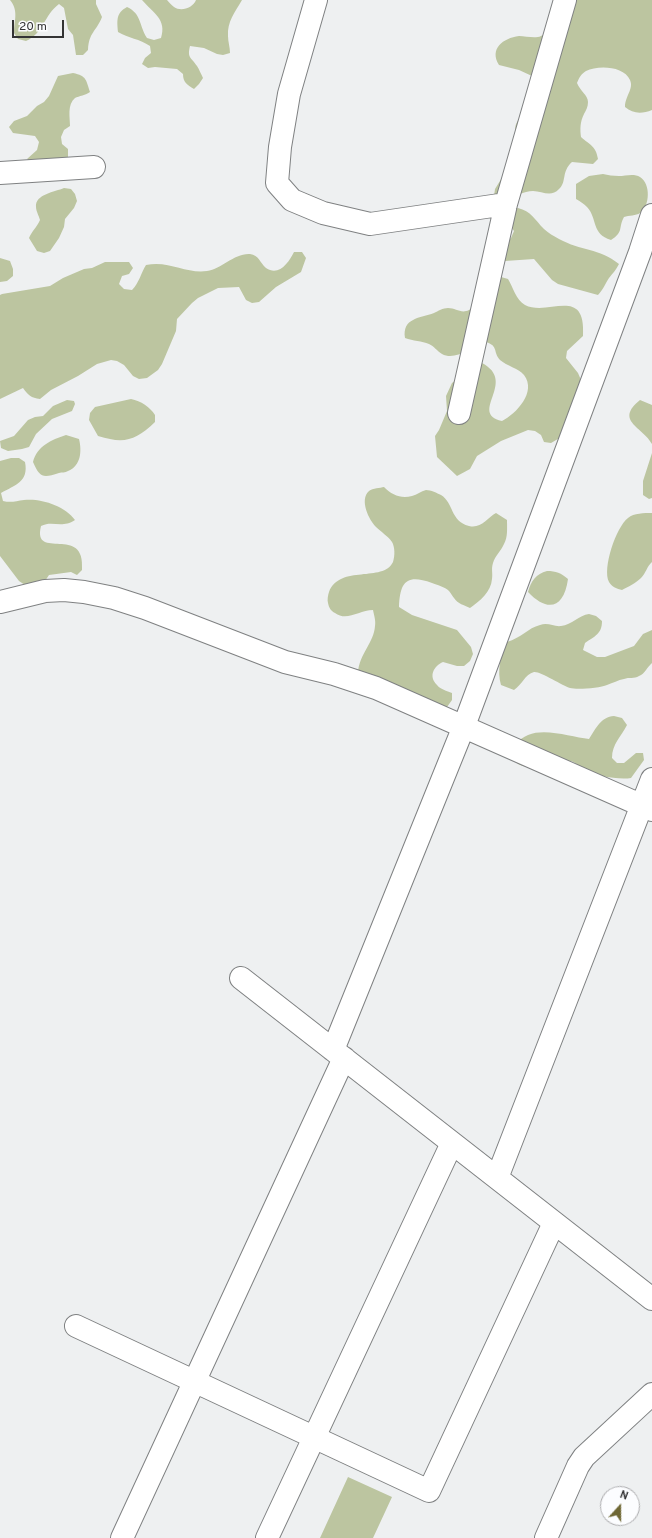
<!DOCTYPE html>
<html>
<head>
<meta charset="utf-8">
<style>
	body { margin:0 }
	#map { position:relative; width:652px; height:1538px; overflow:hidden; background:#eef0f1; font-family:Overpass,sans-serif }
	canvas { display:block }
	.north { position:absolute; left:600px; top:1486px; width:40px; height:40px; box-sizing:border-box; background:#fcfdff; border:1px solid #acacae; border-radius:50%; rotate:21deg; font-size:11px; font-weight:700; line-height:16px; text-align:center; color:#333334 }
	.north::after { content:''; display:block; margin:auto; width:14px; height:18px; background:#6e6734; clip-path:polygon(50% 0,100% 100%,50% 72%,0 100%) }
	.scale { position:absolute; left:12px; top:20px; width:52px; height:18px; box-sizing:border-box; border:2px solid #333334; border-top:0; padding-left:5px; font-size:12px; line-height:14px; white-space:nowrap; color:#333334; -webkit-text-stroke:3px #fcfdff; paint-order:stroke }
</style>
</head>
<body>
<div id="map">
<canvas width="652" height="1538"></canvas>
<div class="north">N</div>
<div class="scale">20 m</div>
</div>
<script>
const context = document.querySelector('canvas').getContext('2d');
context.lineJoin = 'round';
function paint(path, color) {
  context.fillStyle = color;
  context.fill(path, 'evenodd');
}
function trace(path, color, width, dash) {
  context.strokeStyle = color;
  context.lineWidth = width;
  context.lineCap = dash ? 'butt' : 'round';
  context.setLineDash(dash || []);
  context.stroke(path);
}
const green = new Path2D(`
	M 10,0 L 96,0 L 96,4 L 102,17 C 96,32 89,32 88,50 L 83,55 L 76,55 L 73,35 L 68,29 L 64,8 L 59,4 C 44,15 44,33 26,41 L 18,39 L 14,33 C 14,21 19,11 10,0 Z
	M 142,0 L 167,0 C 169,2 171,5 174,7 C 181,12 193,8 196,0 L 242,0 C 235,12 227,22 228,36 C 228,42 230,47 230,53 L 223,55 L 217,54 L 204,48 L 190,46 C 187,58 191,57 197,66 C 199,69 201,74 203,78 L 199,84 L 194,89 C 187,85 183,82 183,74 L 177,69 L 155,67 L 148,68 L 142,64 L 145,58 L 151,53 L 150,46 C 140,39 128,38 118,32 C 117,20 116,13 127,7 C 142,14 139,26 147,38 L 154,40 L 161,38 C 167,19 153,13 142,0 Z
	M 564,0 L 652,0 L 652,110 C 642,114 633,114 625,107 C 625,96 634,89 630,80 C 624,66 598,65 586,71 C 581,74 579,78 577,83 C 580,91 588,95 588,102 C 588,107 586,110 584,114 C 580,122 580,129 581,137 C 590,145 596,146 598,159 L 593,164 L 572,162 C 561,172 567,182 559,189 C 551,198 542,191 533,191 C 524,191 514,197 506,200 L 494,196 L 495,189 L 503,176 L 519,138 C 514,130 514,126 519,119 L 526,117 L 532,76 L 519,70 L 499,65 C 489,49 503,38 519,36 C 526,36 535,39 541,36 C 555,30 558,13 564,0 Z
	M 73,73 C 87,76 86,80 90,92 C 86,95 79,96 75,98 C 67,105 70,117 70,126 L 64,130 L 61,137 L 62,144 L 68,149 L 68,157 L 62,161 L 33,164 L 27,159 L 37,150 L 39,142 L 35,136 L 13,133 L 9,127 L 14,121 L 27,116 L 37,106 L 44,102 L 49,96 L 58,76 Z
	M 603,174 C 608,175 613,176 619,176 C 625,176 634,173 640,177 C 651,184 650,206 640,213 C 636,216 629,215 624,217 C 618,228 624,232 611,240 C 591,234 598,219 587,207 C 584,204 580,201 576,199 L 576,184 L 589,176 Z
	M 64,188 L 71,189 L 75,194 L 77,201 L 74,208 L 65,219 L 64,227 L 59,238 L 50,251 L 44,253 L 37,251 L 29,238 C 32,231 37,227 40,220 C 39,216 36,211 36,207 C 35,194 55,192 64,188 Z
	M 518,208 C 531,211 535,220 544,229 C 548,233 554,236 559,239 C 581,251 599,248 619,264 C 616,270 613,273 609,278 C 605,284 603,290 598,295 L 558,284 L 552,280 L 534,259 L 505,261 L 501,256 L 505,243 L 511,238 L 514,231 L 510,225 L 511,211 Z
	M 294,252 L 302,252 L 306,258 L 301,272 L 276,287 L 259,302 L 252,303 L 246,300 L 239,287 L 218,288 L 198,298 L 192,303 L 177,319 L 176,331 L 162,364 L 158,370 L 147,378 L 139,379 L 133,376 L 124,365 L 117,361 L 111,360 L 97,364 L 78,376 L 51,390 L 40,399 C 31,398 28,395 23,388 L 0,399 L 0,295 L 2,294 L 50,286 L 63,278 L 84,269 L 92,268 L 105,262 L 129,262 L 133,268 L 129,274 L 122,276 L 119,284 L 124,289 L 132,290 C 139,283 141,273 146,265 C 169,260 186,274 207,271 C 222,269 234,253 250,254 C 259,255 260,263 266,268 C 279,277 289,262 294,252 Z
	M 0,258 L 10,261 L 13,269 L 13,276 L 7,281 L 0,282 Z
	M 501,277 L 508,279 C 513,287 516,300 525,305 C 548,317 586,285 583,336 L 567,351 L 566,358 L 578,373 L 581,380 L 563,436 L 551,443 L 544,442 L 541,435 L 535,431 L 528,430 L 501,441 L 477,456 L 470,469 L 457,476 L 437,457 L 435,436 L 439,430 L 447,411 L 446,396 L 452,383 L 475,365 L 482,363 C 518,382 468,413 502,421 C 516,414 537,392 524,375 C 518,368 507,366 500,360 C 492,351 500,345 482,341 C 471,348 455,361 442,354 C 437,351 434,346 429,344 C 422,341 413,341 405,338 C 402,318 420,318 434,313 C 438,311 443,308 448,308 C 456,308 461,314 469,310 C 478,306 488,286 493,278 Z
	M 131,399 C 141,401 150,407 155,415 L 155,422 C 135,441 124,444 98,436 L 89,420 L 90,413 L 95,407 Z
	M 67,400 L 74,401 L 75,404 L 72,411 L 52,419 L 36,434 L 29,447 L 22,449 L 8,451 L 1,448 L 0,441 L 14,436 L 28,420 L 35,417 L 43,416 L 53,406 Z
	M 640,400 L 652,405 L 652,444 C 643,427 614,421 640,400 Z
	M 66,435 L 79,439 C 82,451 81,466 68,471 C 65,473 62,472 59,473 C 43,478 40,478 33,462 C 37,446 51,440 66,435 Z
	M 652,453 L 652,498 L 649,499 L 643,495 L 643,481 Z
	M 11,458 L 19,458 L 25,462 C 29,482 15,485 1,493 L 3,501 C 11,503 16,501 24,500 C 41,498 65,506 75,520 C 61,529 53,520 41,526 C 32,562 86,523 82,570 L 77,575 L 71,572 L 49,575 L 45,581 L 25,585 L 19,581 L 0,556 L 0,461 Z
	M 384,487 C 392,495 401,499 412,496 C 417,495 421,491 426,490 C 431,490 437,493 441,495 C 454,503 450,521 469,526 C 481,529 487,518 496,513 L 507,520 C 507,528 508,537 504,544 C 501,551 495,556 493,563 C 491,569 493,573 492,579 C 491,592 480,601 470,608 C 464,605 458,604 454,598 C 452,596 451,593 449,591 C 445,587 437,585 432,583 C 407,574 400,581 399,607 L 412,615 L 457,630 L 471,647 L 473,654 L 470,661 L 464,666 L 457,666 L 443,662 C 434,666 428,676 437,685 C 440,689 447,691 452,693 L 452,700 L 447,707 L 441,710 L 358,673 C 359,654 374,643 375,626 C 376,621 374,615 373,610 C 359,610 347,622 335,613 C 331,611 329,608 328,603 C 327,600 328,595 329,592 C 340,564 383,583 393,562 C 395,556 395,547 392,542 C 388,536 381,532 376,527 C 369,520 359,500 369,491 C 373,488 380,488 384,487 Z
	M 652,513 L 652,562 C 647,566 646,573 641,578 C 636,583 628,587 622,590 C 617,589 612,587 609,582 C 602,569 616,527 628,518 C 634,513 644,513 652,513 Z
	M 547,571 C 556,571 561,573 568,579 C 564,608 548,613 528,592 C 531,581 536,574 547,571 Z
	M 589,614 L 596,616 L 602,621 C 602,634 595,636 585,643 L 583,650 L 597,657 L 605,657 L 634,646 L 643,634 L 652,630 L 652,663 C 647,667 645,674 639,676 C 634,679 629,677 624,679 C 618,680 613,683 607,685 C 600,688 577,690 570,688 C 563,686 540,671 534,672 C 525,674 522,685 514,690 L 501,685 C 497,671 500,656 507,642 C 521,638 528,628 540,625 C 548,622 554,627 561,626 C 572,625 579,615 589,614 Z
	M 614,716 L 622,718 L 627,725 C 621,737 612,744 612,758 L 617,763 L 624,763 L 636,753 L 643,753 L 644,760 L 631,778 C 619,780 594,776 583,769 C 578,766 576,762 570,761 C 550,756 526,780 510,756 C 512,752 514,748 516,745 C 531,722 568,737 589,739 C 596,728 601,717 614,716 Z
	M 348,1477 L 392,1497 L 373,1538 L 320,1538 Z`);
const minor = new Path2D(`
	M 316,0 L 289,94 L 280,147 L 277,183 L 292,200 L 323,213 L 370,224 L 506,204
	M 0,173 L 94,167
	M 459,413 L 506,204 L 565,0
	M 0,602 L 45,591 L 64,590 L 84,592 L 114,598 L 145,608 L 285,662 L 334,674 L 376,688 L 652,810
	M 241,978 L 652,1299
	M 333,1050 L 464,726 L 640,252 L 652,215
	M 497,1178 L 652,779
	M 76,1326 L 429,1491 L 554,1223
	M 122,1538 L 344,1058
	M 267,1538 L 452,1143
	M 546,1538 L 578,1466 L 584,1457 L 652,1394`);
paint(green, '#bcc5a0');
trace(minor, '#7f8182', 24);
trace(minor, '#fff', 22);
</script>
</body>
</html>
